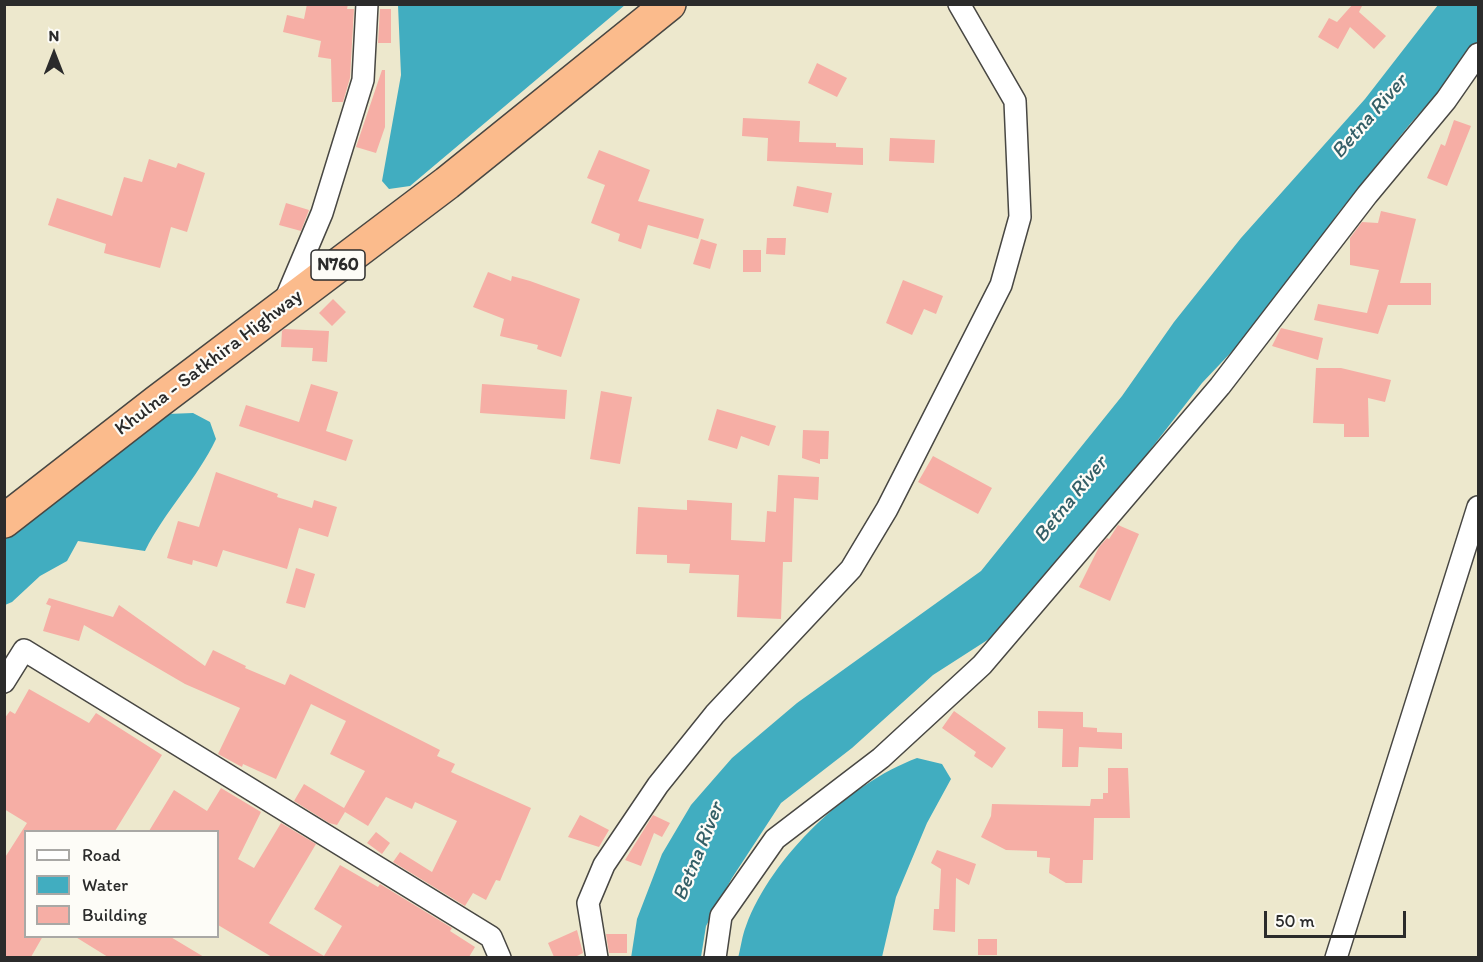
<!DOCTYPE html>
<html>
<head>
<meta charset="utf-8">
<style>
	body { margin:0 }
	#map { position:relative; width:1483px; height:962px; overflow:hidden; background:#ede8cd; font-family:Itim,sans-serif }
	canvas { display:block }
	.frame { position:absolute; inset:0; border:6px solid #2b2b2b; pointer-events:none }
	.legend { position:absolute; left:24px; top:830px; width:195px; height:108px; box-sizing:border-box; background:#fdfcf7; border:2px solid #a9a8a5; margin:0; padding:8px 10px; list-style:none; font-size:18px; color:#2b2b2b }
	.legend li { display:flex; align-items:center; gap:12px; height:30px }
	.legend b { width:30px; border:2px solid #a9a8a5 }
	.north { position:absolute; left:24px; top:24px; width:60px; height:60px; -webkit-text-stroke:4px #fdfcf7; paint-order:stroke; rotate:0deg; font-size:16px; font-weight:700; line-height:24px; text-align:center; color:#2b2b2b }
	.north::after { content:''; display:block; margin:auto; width:21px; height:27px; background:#2b2b2b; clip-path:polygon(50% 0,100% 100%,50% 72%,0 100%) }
	.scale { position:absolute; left:1264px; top:911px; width:142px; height:27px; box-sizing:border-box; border:3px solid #2b2b2b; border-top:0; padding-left:8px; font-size:18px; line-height:21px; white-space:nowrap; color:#2b2b2b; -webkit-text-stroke:4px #fdfcf7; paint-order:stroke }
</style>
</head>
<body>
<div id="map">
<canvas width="1483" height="962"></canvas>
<div class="frame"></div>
<ul class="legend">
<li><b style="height:8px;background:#fff"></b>Road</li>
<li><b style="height:16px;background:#41adc0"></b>Water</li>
<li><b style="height:16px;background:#f6aea5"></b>Building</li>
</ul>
<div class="north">N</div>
<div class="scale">50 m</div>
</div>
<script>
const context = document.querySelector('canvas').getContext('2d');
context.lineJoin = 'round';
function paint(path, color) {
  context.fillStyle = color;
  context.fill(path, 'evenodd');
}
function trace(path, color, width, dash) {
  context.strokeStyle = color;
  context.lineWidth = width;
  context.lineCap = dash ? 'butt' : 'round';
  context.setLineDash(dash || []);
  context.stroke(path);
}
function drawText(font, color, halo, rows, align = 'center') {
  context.font = font + ' Itim,sans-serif';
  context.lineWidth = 4.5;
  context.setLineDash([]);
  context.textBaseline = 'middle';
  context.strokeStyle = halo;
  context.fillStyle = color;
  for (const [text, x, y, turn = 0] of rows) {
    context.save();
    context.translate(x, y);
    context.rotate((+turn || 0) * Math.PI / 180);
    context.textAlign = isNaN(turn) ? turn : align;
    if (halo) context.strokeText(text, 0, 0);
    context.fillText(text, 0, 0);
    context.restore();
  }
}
const water = new Path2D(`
	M 398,5 L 398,4 L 625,5 L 410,186 L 389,189 L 382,181 L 401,75 Z
	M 1438,5 L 1478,5 L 1478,42 L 1466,61 L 1410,124 L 1339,212 L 1284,289 L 1239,344 L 1202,383 L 1140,463 L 989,639 L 933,675 L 852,748 L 781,803 L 732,878 L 706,926 L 701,957 L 631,958 L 637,919 L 662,854 L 691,805 L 732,758 L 797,703 L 981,571 L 1122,396 L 1174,322 L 1241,238 L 1365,99 Z
	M 193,413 L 210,422 L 216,439 C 197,479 165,511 145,551 L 78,541 L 67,561 L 40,576 L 12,602 L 5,605 L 5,537 L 167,414 Z
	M 917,758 L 942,764 L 951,779 L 927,823 L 896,897 L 882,957 L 738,958 C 741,947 742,936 746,926 C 772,856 848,784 917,758 Z`);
const building = new Path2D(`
	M 307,4 L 348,4 L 347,9 L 354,9 L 350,78 L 343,102 L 332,102 L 331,59 L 318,57 L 321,41 L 283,32 L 287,15 L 304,19 Z
	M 1353,4 L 1363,4 L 1359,12 L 1386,36 L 1374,49 L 1350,27 L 1338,49 L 1318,37 L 1329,18 L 1337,22 Z
	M 380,9 L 391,9 L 391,43 L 378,43 Z
	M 817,63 L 847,78 L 837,97 L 808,83 Z
	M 382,70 L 385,70 L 385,127 L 376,153 L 356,147 Z
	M 743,118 L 800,121 L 799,142 L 836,143 L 836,147 L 863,148 L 863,165 L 767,161 L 768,138 L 742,136 Z
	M 1454,120 L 1471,126 L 1447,186 L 1427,178 L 1441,144 L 1445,146 Z
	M 890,138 L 935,140 L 934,163 L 889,161 Z
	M 599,150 L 650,170 L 638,201 L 704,219 L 698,239 L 648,225 L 641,249 L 618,241 L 620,234 L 591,223 L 605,185 L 587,178 Z
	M 149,159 L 176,168 L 178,163 L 205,173 L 187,232 L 171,227 L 160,268 L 104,253 L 106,244 L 48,225 L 57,198 L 112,216 L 124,177 L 142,182 Z
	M 797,186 L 832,193 L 828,213 L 793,206 Z
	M 286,203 L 309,210 L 301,231 L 279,225 Z
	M 1381,211 L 1416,219 L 1400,283 L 1431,283 L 1431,305 L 1388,305 L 1378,334 L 1314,320 L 1318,304 L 1367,313 L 1379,270 L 1350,265 L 1350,238 L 1362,222 L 1378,223 Z
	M 767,238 L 786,238 L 785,255 L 766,254 Z
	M 701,239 L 717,244 L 710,269 L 693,264 Z
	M 743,250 L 761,250 L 761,272 L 743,272 Z
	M 488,272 L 511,281 L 512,276 L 530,281 L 580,299 L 561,357 L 537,349 L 538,345 L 500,336 L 504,319 L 473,307 Z
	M 903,280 L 943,296 L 936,314 L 924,309 L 912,335 L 886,323 Z
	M 333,299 L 346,312 L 332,326 L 319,313 Z
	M 1281,328 L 1323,338 L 1318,360 L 1272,346 Z
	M 284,329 L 329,331 L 327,362 L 312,361 L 313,348 L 281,347 L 282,331 Z
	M 1316,368 L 1341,368 L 1391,380 L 1385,402 L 1368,398 L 1369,437 L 1344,437 L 1344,424 L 1313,423 Z
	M 311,384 L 338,392 L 326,431 L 353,440 L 346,461 L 239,426 L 246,405 L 299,422 Z
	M 482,384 L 567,390 L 565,419 L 480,413 Z
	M 601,391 L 632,397 L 620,464 L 590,459 Z
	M 717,409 L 776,426 L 769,446 L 741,436 L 737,449 L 708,440 Z
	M 803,430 L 829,431 L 828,459 L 820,459 L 820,464 L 802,458 Z
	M 933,456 L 992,488 L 978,514 L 918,482 Z
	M 216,472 L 278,494 L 277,497 L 312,508 L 314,500 L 337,507 L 328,537 L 299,528 L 287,569 L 223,550 L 217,567 L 193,560 L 192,565 L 167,558 L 178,521 L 199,527 Z
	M 778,475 L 819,477 L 818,500 L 794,498 L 792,562 L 783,562 L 781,619 L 737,617 L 739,575 L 689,573 L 690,564 L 667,563 L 667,555 L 636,554 L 638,507 L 687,510 L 687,500 L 732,503 L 731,540 L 765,542 L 767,511 L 776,512 Z
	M 1118,525 L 1139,534 L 1110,601 L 1079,587 L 1099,547 L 1107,538 L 1109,539 Z
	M 296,568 L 315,574 L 305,608 L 286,603 Z
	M 49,598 L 113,617 L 119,605 L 205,666 L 213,650 L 246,666 L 245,668 L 285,685 L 290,674 L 440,750 L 437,756 L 455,764 L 451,772 L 531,808 L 500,881 L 496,880 L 486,900 L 473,893 L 465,906 L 393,862 L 400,852 L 432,872 L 457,821 L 415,802 L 412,809 L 386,797 L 368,826 L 345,812 L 337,825 L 329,823 L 294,801 L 304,784 L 344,808 L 365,771 L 330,754 L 346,721 L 311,704 L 276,779 L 243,764 L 242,767 L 218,754 L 240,708 L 185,684 L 84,625 L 79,641 L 43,631 L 51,606 L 46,604 Z
	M 29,689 L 89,723 L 96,713 L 162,755 L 115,831 L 26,831 L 26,936 L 43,936 L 31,957 L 4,957 L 4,859 L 27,823 L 4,809 L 4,719 L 10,711 L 15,714 Z
	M 954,711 L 1006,748 L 992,768 L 974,756 L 976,752 L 942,728 Z
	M 1038,711 L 1083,712 L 1083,727 L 1097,728 L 1097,732 L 1122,733 L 1122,749 L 1079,747 L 1078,767 L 1062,767 L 1063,729 L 1038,728 Z
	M 1108,768 L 1128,768 L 1130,818 L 1094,818 L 1093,860 L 1083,860 L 1082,883 L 1066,883 L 1049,873 L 1050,858 L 1037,857 L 1037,851 L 1006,850 L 981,837 L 991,816 L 992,804 L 1090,806 L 1091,799 L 1103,799 L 1103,793 L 1108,793 Z
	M 221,788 L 261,812 L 238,859 L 254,868 L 281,823 L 316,844 L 269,923 L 324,956 L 342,926 L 314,909 L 340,865 L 378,887 L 380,884 L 452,928 L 450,931 L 475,947 L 469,957 L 272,957 L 218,925 L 218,831 L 149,831 L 174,790 L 207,811 Z
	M 580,815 L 609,830 L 599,847 L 568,837 Z
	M 653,815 L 670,823 L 662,837 L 654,833 L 641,866 L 625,860 Z
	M 376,832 L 390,843 L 382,854 L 367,843 Z
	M 937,850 L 976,864 L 969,885 L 956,878 L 955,932 L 933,930 L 934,909 L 939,909 L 941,869 L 931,863 Z
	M 577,930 L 583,953 L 575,957 L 554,957 L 548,943 Z
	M 606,934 L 627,934 L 627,953 L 609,953 Z
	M 74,936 L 169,936 L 204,957 L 108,957 Z
	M 978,939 L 997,939 L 997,955 L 978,955 Z`);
const street = new Path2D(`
	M 283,305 L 322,213 L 363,80 L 367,4
	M 4,682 L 24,650 L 491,937 L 500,958
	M 597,958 L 588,903 L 604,865 L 658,785 L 715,714 L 851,569 L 887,509 L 1001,285 L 1020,217 L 1015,101 L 959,4
	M 715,958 L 721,916 L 775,839 L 881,758 L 982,665 L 1220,386 L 1367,195 L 1446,100 L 1478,54
	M 1336,958 L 1478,507`);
const highway = new Path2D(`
	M 4,521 L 157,402 L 447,183 L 669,4`);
const shields = [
	[338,265,54]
];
const shieldNames = [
	["N760",338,265]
];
const streetNames = [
	["Khulna - Satkhira Highway",209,363,-37]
];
const waterNames = [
	["Betna River",1370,117,-49],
	["Betna River",1071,500,-51],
	["Betna River",699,852,-68]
];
paint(water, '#41adc0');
paint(building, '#f6aea5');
trace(street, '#484743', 24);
trace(highway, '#484743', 36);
trace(street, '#fff', 21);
trace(highway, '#fbbb8c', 33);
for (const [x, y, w] of shields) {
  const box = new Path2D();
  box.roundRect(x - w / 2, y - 15, w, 30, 4.5);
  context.fillStyle = '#fdfcf7';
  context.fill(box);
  trace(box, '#2b2b2b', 1.5);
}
drawText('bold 18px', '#2b2b2b', null, shieldNames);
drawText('20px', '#2b2b2b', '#fdfcf7', streetNames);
drawText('italic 21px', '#345f67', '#fdfcf7', waterNames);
</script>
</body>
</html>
